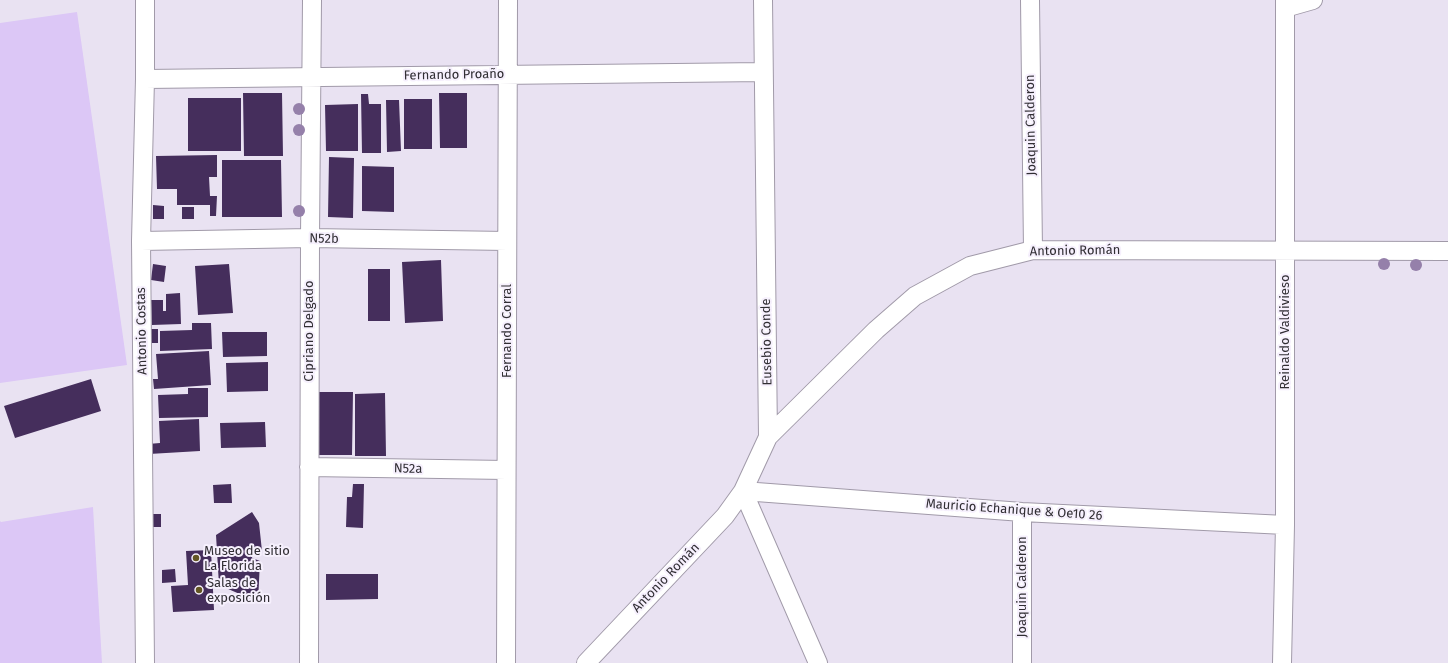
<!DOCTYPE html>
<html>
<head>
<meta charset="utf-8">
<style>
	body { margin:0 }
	canvas { display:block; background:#e9e2f2 }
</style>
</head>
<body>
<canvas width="1448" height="663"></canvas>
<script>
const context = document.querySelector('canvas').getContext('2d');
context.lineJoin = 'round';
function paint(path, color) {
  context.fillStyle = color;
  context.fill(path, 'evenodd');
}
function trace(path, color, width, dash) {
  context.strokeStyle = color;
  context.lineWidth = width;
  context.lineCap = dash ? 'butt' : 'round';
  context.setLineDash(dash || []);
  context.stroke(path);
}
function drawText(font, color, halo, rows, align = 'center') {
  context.font = font + ' "Fira Sans",sans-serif';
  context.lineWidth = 4;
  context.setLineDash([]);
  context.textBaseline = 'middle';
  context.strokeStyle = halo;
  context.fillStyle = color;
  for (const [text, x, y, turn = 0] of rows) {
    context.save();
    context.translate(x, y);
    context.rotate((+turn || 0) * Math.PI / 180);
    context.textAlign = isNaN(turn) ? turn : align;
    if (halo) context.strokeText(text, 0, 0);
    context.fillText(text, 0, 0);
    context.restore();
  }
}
const green = new Path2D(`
	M 77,12 L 127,365 L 0,383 L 0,23 Z
	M 93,507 L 102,663 L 0,663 L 0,521 L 1,522 Z`);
const building = new Path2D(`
	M 243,93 L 282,93 L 283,156 L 244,156 Z
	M 439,93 L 467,93 L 467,148 L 440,148 Z
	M 361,94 L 368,94 L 369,104 L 381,104 L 381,153 L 362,153 Z
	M 188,98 L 241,98 L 241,151 L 188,151 Z
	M 404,99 L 432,99 L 432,149 L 404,149 Z
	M 386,100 L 399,100 L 401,151 L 387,152 Z
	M 358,104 L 358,151 L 326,151 L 325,105 Z
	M 217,155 L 217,177 L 209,177 L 210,196 L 217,196 L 216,216 L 210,216 L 210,205 L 177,205 L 177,189 L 157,189 L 156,156 Z
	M 329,157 L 354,158 L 353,218 L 328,217 Z
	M 222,160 L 281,160 L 282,217 L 222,217 Z
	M 362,166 L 394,167 L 394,212 L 362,211 Z
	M 153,205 L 164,206 L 164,219 L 153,219 Z
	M 182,207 L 194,207 L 194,219 L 182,219 Z
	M 441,260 L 443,321 L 405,323 L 402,262 Z
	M 153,264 L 166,266 L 164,282 L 151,280 Z
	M 229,264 L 233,313 L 198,315 L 195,266 Z
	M 368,269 L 390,269 L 390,321 L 368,321 Z
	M 180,293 L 181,324 L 152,325 L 151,300 L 163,300 L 163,311 L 166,311 L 166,294 Z
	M 192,323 L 211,323 L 212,349 L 160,351 L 160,331 L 192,330 Z
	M 151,329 L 158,329 L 158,343 L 151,343 Z
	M 222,332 L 267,332 L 267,356 L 223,357 Z
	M 209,351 L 211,385 L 154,389 L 153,379 L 158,379 L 156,354 Z
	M 268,362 L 268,391 L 227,392 L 226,363 Z
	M 91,379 L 101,411 L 15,438 L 4,406 Z
	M 188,388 L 208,388 L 208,417 L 159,418 L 158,395 L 188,394 Z
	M 318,392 L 353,392 L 352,455 L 317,455 Z
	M 385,393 L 386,456 L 355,456 L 355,394 Z
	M 199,419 L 200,451 L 149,454 L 148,444 L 160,443 L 159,421 Z
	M 265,422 L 266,447 L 221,448 L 220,423 Z
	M 231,484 L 232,503 L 214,503 L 213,485 Z
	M 353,484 L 364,484 L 363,528 L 346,527 L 347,497 L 352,497 Z
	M 252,512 L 259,523 L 262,551 L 254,551 L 252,558 L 260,561 L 258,602 L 219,585 L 216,535 Z
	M 149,514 L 161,514 L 161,527 L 149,527 Z
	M 211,550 L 214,610 L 173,612 L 171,586 L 188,585 L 186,551 Z
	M 175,569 L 176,582 L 162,583 L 162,570 Z
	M 326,574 L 378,574 L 378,599 L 326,600 Z`);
const street = new Path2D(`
	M 145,0 L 145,79 L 141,241 L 145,663
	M 1030,0 L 1033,250
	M 1285,8 L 1313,0
	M 145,79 L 763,72
	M 141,241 L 310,238 L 507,241
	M 768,437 L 876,330 L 915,296 L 970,266 L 1033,250 L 1448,251
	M 309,467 L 506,470
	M 743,491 L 1022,512 L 1285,525
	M 743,491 L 818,663
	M 1022,512 L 1022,663
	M 309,663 L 310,238 L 312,0
	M 506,663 L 508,0
	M 586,663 L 725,516 L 743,491 L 768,437 L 763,0
	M 1282,663 L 1285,525 L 1285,0`);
const trees = [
	[299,109],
	[299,130],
	[299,211],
	[1384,264],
	[1416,265]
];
const markers = [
	[196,558,4,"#635623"],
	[199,590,4,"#635623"]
];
const streetNames = [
	["Fernando Proaño",454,75,-1],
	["Joaquin Calderon",1031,125,-91],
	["N52b",324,239,1],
	["Antonio Román",1075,251,-1],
	["Antonio Costas",142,331,-91],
	["Cipriano Delgado",309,331,-90],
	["Fernando Corral",507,331,-90],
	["Reinaldo Valdivieso",1285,332,-90],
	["Eusebio Conde",767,342,-91],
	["N52a",408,469,1],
	["Mauricio Echanique & Oe10 26",1014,510,4],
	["Antonio Román",666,578,-46],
	["Joaquin Calderon",1022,587,-90]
];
const poiNames = [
	["Museo de sitio",204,551],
	["La Florida",204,566],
	["Salas de",207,583],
	["exposición",207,598]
];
paint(green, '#dcc7f6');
paint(building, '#452e5c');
trace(street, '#a19aa9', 20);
trace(street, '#fff', 18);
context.fillStyle = '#9580aa';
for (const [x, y] of trees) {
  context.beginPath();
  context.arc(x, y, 6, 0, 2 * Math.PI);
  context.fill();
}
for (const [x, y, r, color] of markers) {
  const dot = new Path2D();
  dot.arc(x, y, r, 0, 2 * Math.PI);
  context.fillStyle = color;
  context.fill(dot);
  trace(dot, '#f6f0fd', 1.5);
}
drawText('13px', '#312e34', '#f6f0fd', streetNames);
drawText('13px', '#312e34', '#f6f0fd', poiNames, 'left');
</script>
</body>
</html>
